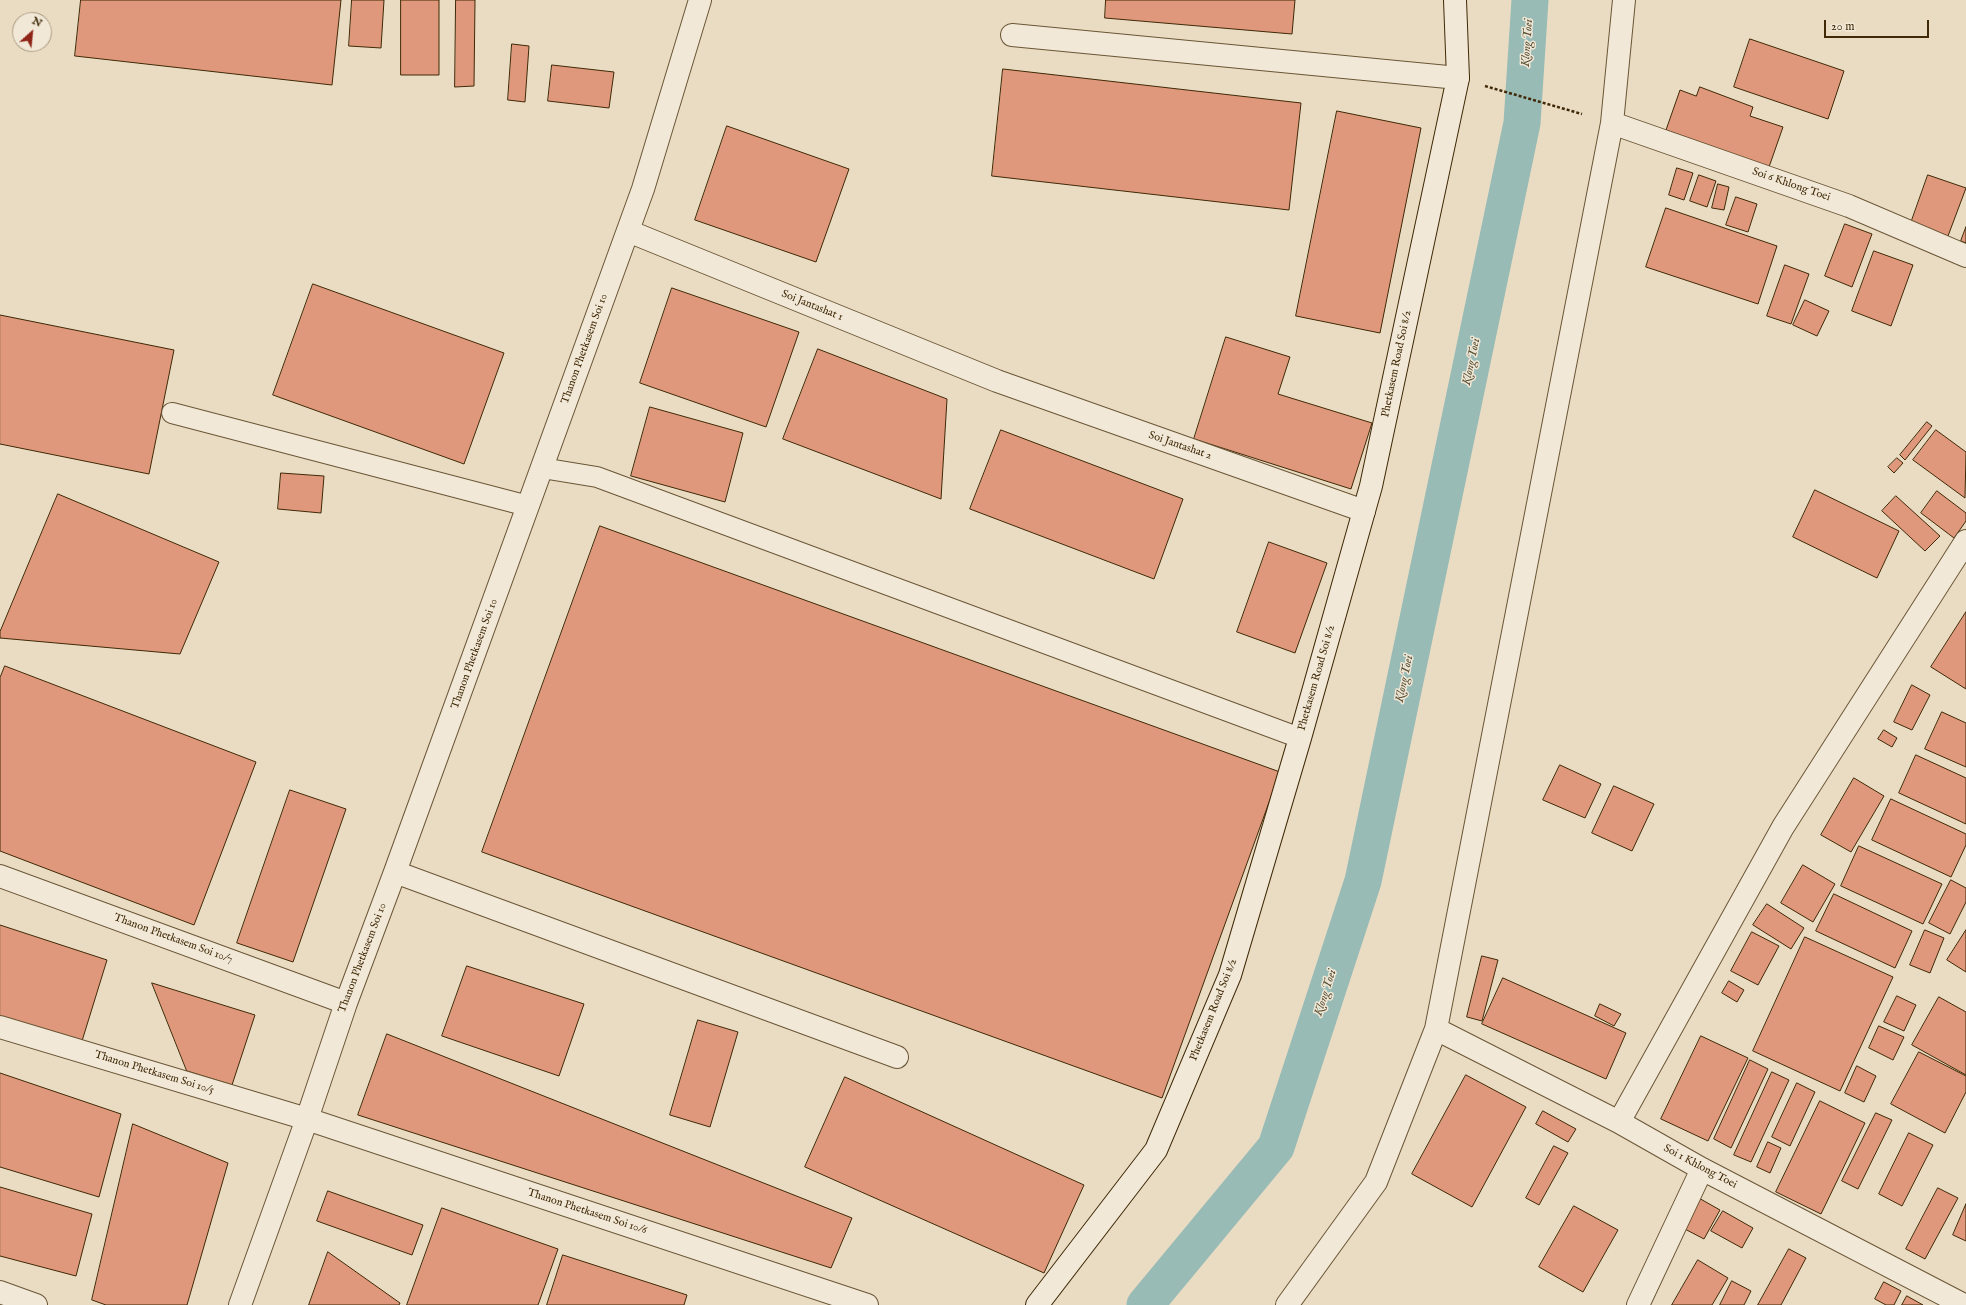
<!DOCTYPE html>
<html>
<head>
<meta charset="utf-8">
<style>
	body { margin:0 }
	#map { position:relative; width:1966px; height:1305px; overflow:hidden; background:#eadcc3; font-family:"IM FELL English",serif }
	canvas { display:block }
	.north { position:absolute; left:12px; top:12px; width:40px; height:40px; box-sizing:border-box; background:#f1e8d8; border:1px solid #aa9c84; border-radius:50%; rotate:27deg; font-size:11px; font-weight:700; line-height:16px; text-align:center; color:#3f2906 }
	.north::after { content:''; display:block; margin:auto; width:14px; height:18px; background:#8f2418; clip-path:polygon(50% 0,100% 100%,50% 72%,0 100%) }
	.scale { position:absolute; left:1824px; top:20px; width:105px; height:18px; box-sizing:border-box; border:2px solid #3f2906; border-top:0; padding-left:5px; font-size:12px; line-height:14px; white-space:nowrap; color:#3f2906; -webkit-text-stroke:3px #f1e8d8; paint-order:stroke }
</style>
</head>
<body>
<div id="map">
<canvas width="1966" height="1305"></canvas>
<div class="north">N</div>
<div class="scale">20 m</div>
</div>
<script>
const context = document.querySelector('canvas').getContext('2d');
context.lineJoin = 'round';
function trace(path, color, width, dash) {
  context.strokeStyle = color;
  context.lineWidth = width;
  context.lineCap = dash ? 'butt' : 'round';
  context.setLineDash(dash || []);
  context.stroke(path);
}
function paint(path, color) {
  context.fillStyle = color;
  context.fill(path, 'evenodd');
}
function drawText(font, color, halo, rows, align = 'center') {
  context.font = font + ' "IM FELL English",serif';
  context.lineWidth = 3;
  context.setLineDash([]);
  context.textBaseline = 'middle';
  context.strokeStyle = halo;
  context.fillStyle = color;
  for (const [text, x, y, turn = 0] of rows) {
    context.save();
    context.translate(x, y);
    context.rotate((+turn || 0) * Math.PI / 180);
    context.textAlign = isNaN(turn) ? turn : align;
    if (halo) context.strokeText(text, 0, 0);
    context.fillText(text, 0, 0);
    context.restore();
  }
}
const canal = new Path2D(`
	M 1145,1305 L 1276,1147 L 1363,881 L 1522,123 L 1530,0`);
const building = new Path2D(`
	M 81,0 L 341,0 L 332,85 L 75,56 Z
	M 352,0 L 384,0 L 381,48 L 349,46 Z
	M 401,0 L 439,0 L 439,75 L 401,75 Z
	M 456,0 L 475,0 L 474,86 L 455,87 Z
	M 1106,0 L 1295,0 L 1292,34 L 1105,18 Z
	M 1750,39 L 1844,71 L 1828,119 L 1734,87 Z
	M 512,44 L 529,46 L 525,102 L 508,100 Z
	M 552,65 L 614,72 L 609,108 L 548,101 Z
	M 1003,69 L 1301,103 L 1289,210 L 992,176 Z
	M 1700,87 L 1753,107 L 1750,116 L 1783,127 L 1769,167 L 1666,130 L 1680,90 L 1696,96 Z
	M 1337,111 L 1421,128 L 1380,333 L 1296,316 Z
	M 727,126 L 849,169 L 816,262 L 695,220 Z
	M 1677,168 L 1693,173 L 1684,200 L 1669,195 Z
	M 1699,175 L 1716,181 L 1707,207 L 1690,201 Z
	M 1928,175 L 1966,188 L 1948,236 L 1911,223 Z
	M 1718,184 L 1729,187 L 1724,210 L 1712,208 Z
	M 1736,197 L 1757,204 L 1748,232 L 1726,225 Z
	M 1666,208 L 1777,246 L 1758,304 L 1646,267 Z
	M 1845,224 L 1872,234 L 1852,287 L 1825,276 Z
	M 1966,227 L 1966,243 L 1961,241 Z
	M 1874,251 L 1913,265 L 1891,326 L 1852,311 Z
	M 1785,265 L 1809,274 L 1791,324 L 1767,316 Z
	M 313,284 L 504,353 L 464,464 L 273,395 Z
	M 672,288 L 799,332 L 766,427 L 640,383 Z
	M 1805,300 L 1829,311 L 1817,336 L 1793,325 Z
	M 0,315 L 174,350 L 149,474 L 0,444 Z
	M 1226,337 L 1290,357 L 1278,394 L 1372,423 L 1351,489 L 1194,439 Z
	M 818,349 L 947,399 L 941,499 L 783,439 Z
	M 650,407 L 743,433 L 725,502 L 631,476 Z
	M 1927,422 L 1932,426 L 1905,460 L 1900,455 Z
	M 1001,430 L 1183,499 L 1154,579 L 970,509 Z
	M 1936,430 L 1966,452 L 1965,498 L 1913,460 Z
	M 1897,458 L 1903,463 L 1894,473 L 1888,467 Z
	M 281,473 L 324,476 L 321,513 L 278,509 Z
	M 1815,490 L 1899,531 L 1877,578 L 1793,537 Z
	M 1937,491 L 1966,513 L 1966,521 L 1954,538 L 1921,513 Z
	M 58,494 L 219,562 L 180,654 L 0,638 L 0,632 Z
	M 1896,496 L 1940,536 L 1925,551 L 1882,511 Z
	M 600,526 L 1280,772 L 1162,1098 L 482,852 Z
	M 1269,542 L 1327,563 L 1295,653 L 1237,632 Z
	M 1966,612 L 1966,689 L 1931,667 Z
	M 5,666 L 256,762 L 194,925 L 0,851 L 0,678 Z
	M 1912,685 L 1930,695 L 1912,730 L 1894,722 Z
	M 1942,712 L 1966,723 L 1966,767 L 1925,749 Z
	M 1884,730 L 1897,738 L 1892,747 L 1878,739 Z
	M 1916,755 L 1966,778 L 1966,824 L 1899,793 Z
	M 1560,765 L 1601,784 L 1585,818 L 1543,800 Z
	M 1854,778 L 1884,796 L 1851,852 L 1821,835 Z
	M 1614,786 L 1654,804 L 1632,851 L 1592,833 Z
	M 290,790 L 346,809 L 293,962 L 237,943 Z
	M 1891,799 L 1966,834 L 1966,845 L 1951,877 L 1872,840 Z
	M 1859,846 L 1942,884 L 1923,924 L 1841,886 Z
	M 1803,865 L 1835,884 L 1813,922 L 1781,903 Z
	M 1951,880 L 1966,888 L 1966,902 L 1950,934 L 1929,923 Z
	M 1834,894 L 1912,931 L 1895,968 L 1816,931 Z
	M 1767,904 L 1804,928 L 1791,949 L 1753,925 Z
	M 0,925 L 107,960 L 82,1041 L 0,1016 Z
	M 1925,930 L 1944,938 L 1930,973 L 1910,965 Z
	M 1966,930 L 1966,972 L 1947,960 Z
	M 1752,932 L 1779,946 L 1758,985 L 1731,971 Z
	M 1805,937 L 1893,977 L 1840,1091 L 1753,1051 Z
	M 1482,956 L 1498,960 L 1482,1021 L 1467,1017 Z
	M 467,966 L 584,1004 L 559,1076 L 442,1036 Z
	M 1503,978 L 1626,1033 L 1606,1079 L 1482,1024 Z
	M 1729,981 L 1744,990 L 1737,1002 L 1722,993 Z
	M 152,983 L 255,1015 L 232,1085 L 187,1071 Z
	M 1897,996 L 1916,1005 L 1904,1031 L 1884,1022 Z
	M 1939,997 L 1966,1012 L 1966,1075 L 1912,1045 Z
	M 1600,1004 L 1621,1014 L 1614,1026 L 1595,1016 Z
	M 698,1020 L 738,1032 L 710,1127 L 670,1115 Z
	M 1879,1026 L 1904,1037 L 1893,1060 L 1869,1048 Z
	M 387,1034 L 852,1218 L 831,1268 L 358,1115 Z
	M 1701,1036 L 1748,1058 L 1708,1141 L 1661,1119 Z
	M 1919,1052 L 1966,1076 L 1966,1092 L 1945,1133 L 1891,1104 Z
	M 1750,1060 L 1768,1069 L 1731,1148 L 1714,1139 Z
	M 1857,1066 L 1876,1076 L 1864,1102 L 1845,1093 Z
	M 1772,1072 L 1789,1080 L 1751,1162 L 1734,1155 Z
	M 0,1073 L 121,1114 L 99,1197 L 0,1167 Z
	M 1466,1075 L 1526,1107 L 1472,1207 L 1412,1174 Z
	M 845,1077 L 1084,1185 L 1044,1273 L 805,1167 Z
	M 1797,1083 L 1815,1092 L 1790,1146 L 1772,1137 Z
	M 1820,1101 L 1865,1123 L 1821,1214 L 1776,1192 Z
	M 1543,1111 L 1576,1129 L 1568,1142 L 1536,1124 Z
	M 1876,1113 L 1892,1120 L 1858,1189 L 1842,1181 Z
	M 133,1124 L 228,1163 L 187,1305 L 106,1305 L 92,1300 Z
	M 1909,1133 L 1933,1145 L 1902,1206 L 1879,1194 Z
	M 1768,1142 L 1781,1148 L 1770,1173 L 1757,1167 Z
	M 1554,1146 L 1568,1153 L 1539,1205 L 1526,1198 Z
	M 0,1187 L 92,1214 L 76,1276 L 0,1256 Z
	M 1938,1188 L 1958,1198 L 1925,1259 L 1906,1249 Z
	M 328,1191 L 423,1225 L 412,1255 L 317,1221 Z
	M 1697,1197 L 1720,1210 L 1704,1239 L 1681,1227 Z
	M 1966,1204 L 1966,1241 L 1953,1235 Z
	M 1574,1206 L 1618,1230 L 1583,1292 L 1539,1267 Z
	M 442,1208 L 558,1249 L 538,1305 L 407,1305 Z
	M 1723,1211 L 1753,1228 L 1742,1248 L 1711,1231 Z
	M 1789,1249 L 1806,1258 L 1781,1305 L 1758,1305 Z
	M 328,1252 L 400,1303 L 399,1305 L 309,1305 Z
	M 563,1255 L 687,1295 L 684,1305 L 547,1305 Z
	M 1698,1260 L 1728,1278 L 1712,1305 L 1672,1305 Z
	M 1732,1281 L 1751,1291 L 1744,1305 L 1720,1305 Z
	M 1884,1282 L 1901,1291 L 1894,1305 L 1886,1305 L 1875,1299 Z
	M 1907,1296 L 1923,1305 L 1902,1305 Z`);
const path = new Path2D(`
	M 1485,86 L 1582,114`);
const lane = new Path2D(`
	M 172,413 L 528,506
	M 542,468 L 597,477 L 1300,738`);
const street = new Path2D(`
	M 1012,35 L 1458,78
	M 1612,123 L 1849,206 L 1966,256
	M 628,231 L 997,381 L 1364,511
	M 395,872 L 897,1057
	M 0,876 L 346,1003
	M 0,1027 L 307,1119 L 867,1305
	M 1436,1029 L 1619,1122 L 1702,1169 L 1964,1305
	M 1619,1122 L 1783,827 L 1966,541
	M 0,1292 L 36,1305
	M 240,1305 L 307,1119 L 346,1003 L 395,872 L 643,189 L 700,0
	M 1287,1305 L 1376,1182 L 1436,1029 L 1612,123 L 1624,0
	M 1638,1305 L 1702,1169`);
const secondary = new Path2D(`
	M 1037,1305 L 1156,1150 L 1230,975 L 1300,738 L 1371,486 L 1458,78 L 1455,0`);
const streetNames = [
	["Soi 6 Khlong Toei",1791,185,19],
	["Soi Jantashat 1",812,306,22],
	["Thanon Phetkasem Soi 10",585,349,-70],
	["Phetkasem Road Soi 8/2",1397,364,-78],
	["Soi Jantashat 2",1180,446,19],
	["Thanon Phetkasem Soi 10",475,654,-70],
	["Phetkasem Road Soi 8/2",1317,678,-74],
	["Thanon Phetkasem Soi 10/7",173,939,20],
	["Thanon Phetkasem Soi 10",363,958,-69],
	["Phetkasem Road Soi 8/2",1214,1010,-68],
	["Thanon Phetkasem Soi 10/5",154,1073,17],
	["Soi 1 Khlong Toei",1700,1167,28],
	["Thanon Phetkasem Soi 10/6",587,1212,18]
];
const waterNames = [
	["Klong Toei",1528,43,-86],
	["Klong Toei",1472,362,-78],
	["Klong Toei",1405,679,-78],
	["Klong Toei",1326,993,-72]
];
trace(canal, '#98bbb6', 37);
paint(building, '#df987b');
trace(building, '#3f2906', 1);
trace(lane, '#6a5635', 22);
trace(street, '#6a5635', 24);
trace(secondary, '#3f2906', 24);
trace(path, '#3f2906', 2.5, [3, 2]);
trace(lane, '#f1e8d8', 20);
trace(street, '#f1e8d8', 22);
trace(secondary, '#f1e8d8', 22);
drawText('11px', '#3f2906', '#f1e8d8', streetNames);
drawText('italic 12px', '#554e32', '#f1e8d8', waterNames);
</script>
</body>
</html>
